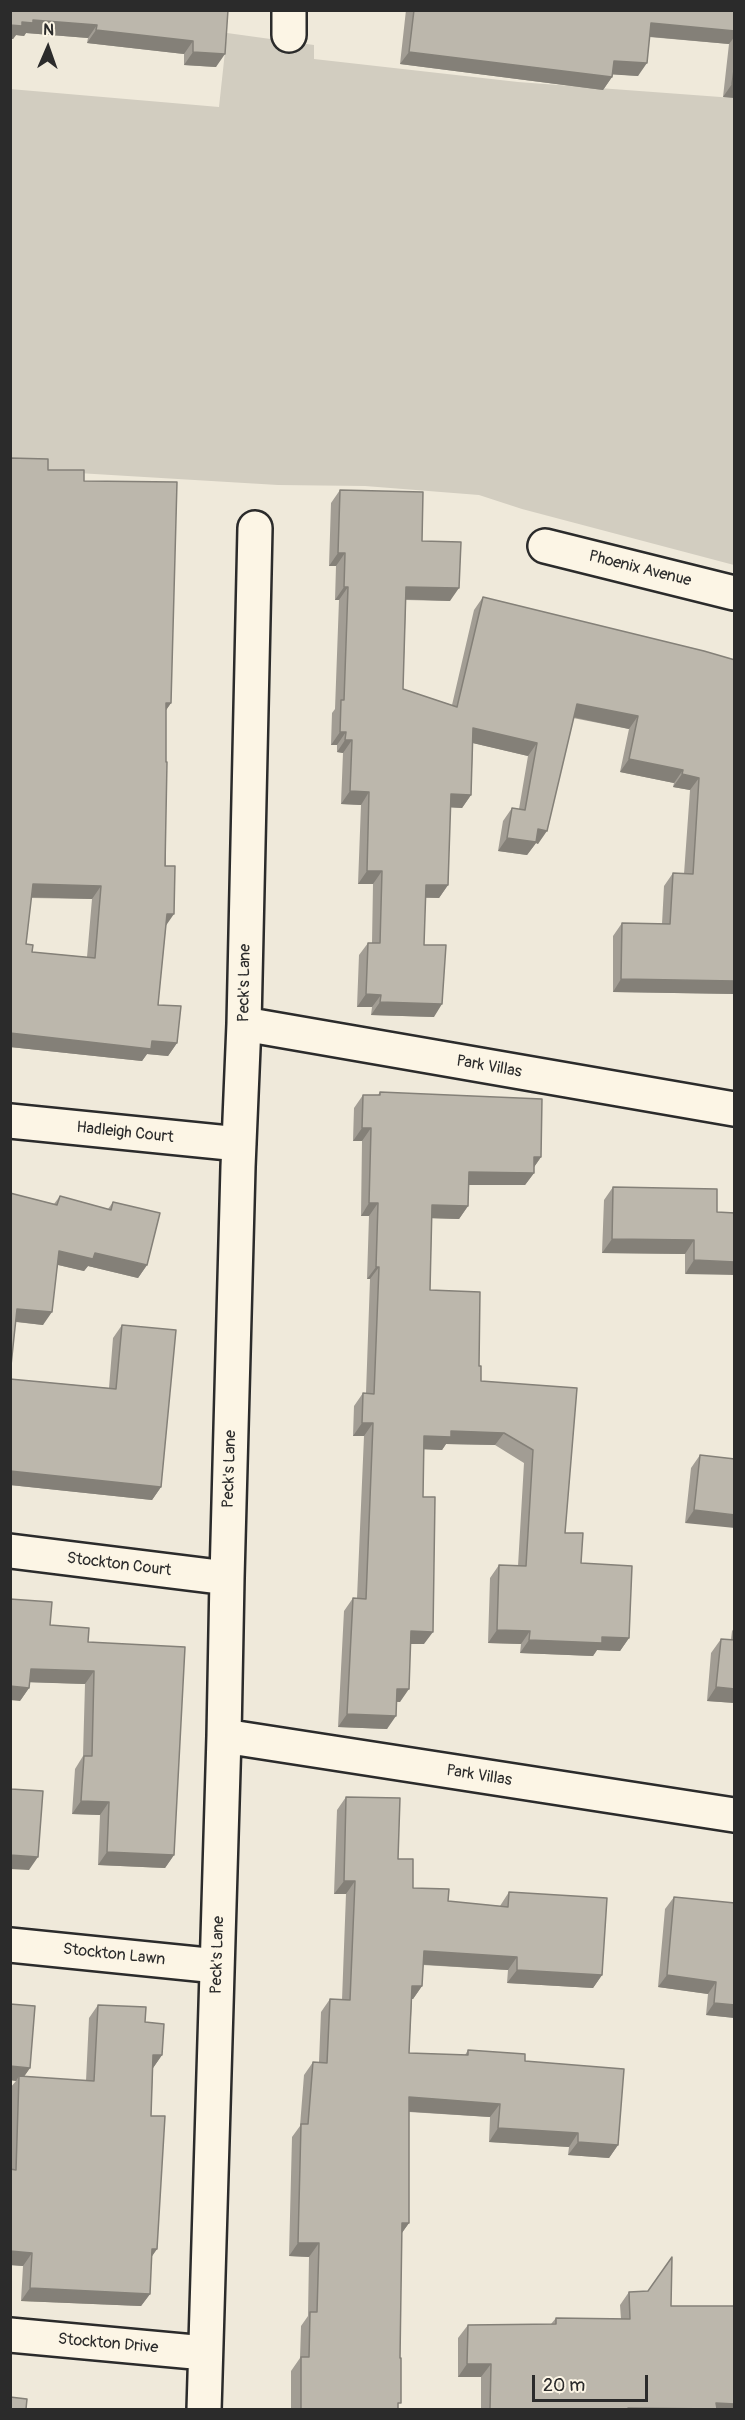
<!DOCTYPE html>
<html>
<head>
<meta charset="utf-8">
<style>
	body { margin:0 }
	#map { position:relative; width:745px; height:2420px; overflow:hidden; background:#efe9da; font-family:Pangolin,sans-serif }
	canvas { display:block }
	.frame { position:absolute; inset:0; border:12px solid #2b2b2b; pointer-events:none }
	.north { position:absolute; left:18px; top:18px; width:60px; height:60px; -webkit-text-stroke:4px #fcf5e5; paint-order:stroke; rotate:2deg; font-size:16px; font-weight:700; line-height:24px; text-align:center; color:#2b2b2b }
	.north::after { content:''; display:block; margin:auto; width:21px; height:27px; background:#2b2b2b; clip-path:polygon(50% 0,100% 100%,50% 72%,0 100%) }
	.scale { position:absolute; left:532px; top:2375px; width:116px; height:27px; box-sizing:border-box; border:3px solid #2b2b2b; border-top:0; padding-left:8px; font-size:18px; line-height:21px; white-space:nowrap; color:#2b2b2b; -webkit-text-stroke:4px #fcf5e5; paint-order:stroke }
</style>
</head>
<body>
<div id="map">
<canvas width="745" height="2420"></canvas>
<div class="frame"></div>
<div class="north">N</div>
<div class="scale">20 m</div>
</div>
<script>
const context = document.querySelector('canvas').getContext('2d');
context.lineJoin = 'round';
function paint(path, color) {
  context.fillStyle = color;
  context.fill(path, 'evenodd');
}
function trace(path, color, width, dash) {
  context.strokeStyle = color;
  context.lineWidth = width;
  context.lineCap = dash ? 'butt' : 'round';
  context.setLineDash(dash || []);
  context.stroke(path);
}
function drawText(font, color, halo, rows, align = 'center') {
  context.font = font + ' Pangolin,sans-serif';
  context.lineWidth = 6;
  context.setLineDash([]);
  context.textBaseline = 'middle';
  context.strokeStyle = halo;
  context.fillStyle = color;
  for (const [text, x, y, turn = 0] of rows) {
    context.save();
    context.translate(x, y);
    context.rotate((+turn || 0) * Math.PI / 180);
    context.textAlign = isNaN(turn) ? turn : align;
    if (halo) context.strokeText(text, 0, 0);
    context.fillText(text, 0, 0);
    context.restore();
  }
}
const green = new Path2D(`
	M 227,33 L 314,45 L 314,59 L 518,82 L 734,98 L 734,565 L 522,509 L 479,495 L 365,486 L 278,485 L 11,469 L 10,89 L 219,107 Z`);
const minor = new Path2D(`
	M 289,35 L 289,10
	M 545,546 L 734,593
	M 244,1024 L 734,1109
	M 10,1121 L 239,1144
	M 10,1551 L 227,1578
	M 224,1736 L 734,1815
	M 10,1945 L 217,1966
	M 10,2335 L 205,2353
	M 204,2410 L 224,1736 L 227,1578 L 238,1167 L 244,1024 L 255,528`);
const wall = new Path2D(`
	M 10,10 L 228,10 L 216,67 L 184,65 L 184,54 L 87,43 L 88,38 L 26,33 L 24,36 L 16,35 L 13,39 L 10,39 Z
	M 406,10 L 735,10 L 735,98 L 723,97 L 729,44 L 649,37 L 638,76 L 612,74 L 612,77 L 603,90 L 400,64 Z
	M 48,470 L 84,481 L 171,703 L 166,710 L 166,926 L 158,1005 L 177,1043 L 168,1056 L 147,1054 L 142,1061 L 10,1047 ZM 31,898 L 92,899 L 87,957 L 32,952 L 26,944 Z
	M 340,490 L 422,541 L 450,601 L 406,600 L 403,689 L 452,705 L 474,610 L 483,597 L 735,660 L 735,994 L 613,992 L 613,936 L 622,923 L 662,924 L 664,886 L 673,873 L 684,874 L 690,790 L 673,787 L 674,783 L 620,772 L 629,729 L 573,718 L 538,844 L 536,843 L 527,855 L 498,851 L 503,821 L 512,808 L 519,809 L 528,756 L 473,743 L 471,795 L 462,808 L 450,807 L 448,885 L 439,898 L 425,898 L 424,945 L 434,1017 L 371,1015 L 372,1007 L 357,1007 L 359,955 L 368,943 L 372,943 L 373,884 L 358,884 L 361,805 L 341,804 L 343,753 L 337,752 L 337,745 L 331,745 L 332,713 L 335,709 L 339,600 L 335,600 L 336,566 L 329,566 L 331,503 Z
	M 380,1092 L 541,1157 L 534,1167 L 534,1173 L 525,1185 L 468,1185 L 468,1206 L 459,1219 L 432,1218 L 430,1290 L 479,1366 L 481,1381 L 577,1388 L 565,1533 L 581,1563 L 629,1638 L 620,1651 L 597,1650 L 593,1656 L 520,1653 L 521,1644 L 488,1643 L 490,1578 L 499,1565 L 518,1566 L 524,1463 L 495,1445 L 446,1444 L 442,1450 L 424,1449 L 423,1497 L 424,1644 L 411,1644 L 400,1702 L 397,1702 L 387,1729 L 338,1727 L 344,1611 L 353,1598 L 357,1598 L 364,1436 L 353,1436 L 354,1406 L 363,1393 L 366,1393 L 370,1279 L 367,1279 L 369,1216 L 361,1216 L 362,1141 L 353,1141 L 354,1108 L 363,1095 L 378,1095 Z
	M 613,1187 L 717,1212 L 735,1213 L 685,1274 L 685,1254 L 602,1253 L 604,1200 Z
	M 10,1193 L 54,1204 L 60,1196 L 108,1209 L 113,1202 L 147,1265 L 138,1278 L 88,1266 L 84,1271 L 58,1265 L 43,1325 L 16,1322 Z
	M 122,1325 L 161,1487 L 152,1500 L 10,1485 L 10,1379 L 109,1388 L 113,1338 Z
	M 700,1455 L 735,1459 L 685,1523 L 691,1468 Z
	M 50,1625 L 88,1642 L 174,1855 L 165,1868 L 98,1865 L 100,1815 L 72,1814 L 75,1769 L 83,1756 L 85,1684 L 30,1682 L 29,1688 L 20,1701 Z
	M 735,1627 L 735,1703 L 707,1701 L 711,1653 L 721,1639 L 731,1640 L 732,1631 Z
	M 346,1797 L 398,1859 L 413,1888 L 448,1901 L 500,1906 L 509,1892 L 602,1975 L 593,1988 L 507,1983 L 508,1970 L 423,1965 L 422,1986 L 413,1999 L 412,1999 L 409,2053 L 465,2055 L 468,2050 L 525,2061 L 618,2145 L 609,2158 L 568,2155 L 569,2147 L 489,2142 L 490,2117 L 409,2112 L 409,2223 L 401,2234 L 398,2409 L 291,2409 L 291,2371 L 300,2358 L 301,2326 L 308,2316 L 309,2257 L 289,2256 L 292,2137 L 300,2126 L 304,2075 L 313,2062 L 319,2062 L 321,2012 L 330,1999 L 342,2000 L 346,1894 L 334,1894 L 337,1810 Z
	M 674,1897 L 735,2018 L 706,2015 L 708,1994 L 658,1987 L 665,1909 Z
	M 98,2005 L 145,2022 L 162,2055 L 153,2068 L 151,2116 L 157,2249 L 151,2257 L 150,2294 L 141,2306 L 21,2301 L 23,2266 L 10,2265 L 10,2088 L 16,2081 L 10,2080 L 30,2068 L 24,2076 L 86,2081 L 89,2018 Z
	M 629,2292 L 671,2306 L 735,2409 L 481,2409 L 481,2377 L 458,2377 L 458,2338 L 468,2325 L 551,2324 L 556,2318 L 621,2319 L 620,2305 Z`);
const shadedWall = new Path2D(`
	M 33,20 L 97,25 L 88,38 L 26,33 L 24,36 L 16,35 L 13,39 L 10,39 L 10,25 Z
	M 651,23 L 735,31 L 735,36 L 729,44 L 642,36 Z
	M 96,30 L 193,41 L 184,54 L 87,43 Z
	M 193,52 L 225,54 L 216,67 L 184,65 Z
	M 409,52 L 612,77 L 603,90 L 400,64 Z
	M 614,61 L 647,63 L 638,76 L 605,74 Z
	M 732,84 L 735,84 L 735,98 L 723,97 Z
	M 338,553 L 345,553 L 336,566 L 329,566 Z
	M 344,587 L 348,587 L 339,600 L 335,600 Z
	M 406,587 L 459,588 L 450,601 L 397,599 Z
	M 166,703 L 171,703 L 162,716 Z
	M 577,704 L 638,716 L 629,729 L 568,716 Z
	M 473,728 L 537,743 L 528,756 L 464,741 Z
	M 340,732 L 346,732 L 337,745 L 331,745 Z
	M 345,740 L 352,740 L 343,753 L 337,752 Z
	M 629,759 L 683,770 L 674,783 L 620,772 Z
	M 682,774 L 699,778 L 690,790 L 673,787 Z
	M 350,791 L 369,792 L 361,805 L 341,804 Z
	M 451,794 L 471,795 L 462,808 L 442,807 Z
	M 538,829 L 547,831 L 538,844 L 536,843 L 527,855 L 498,851 L 507,838 Z
	M 367,871 L 382,871 L 373,884 L 358,884 Z
	M 33,884 L 101,886 L 92,899 L 24,897 Z
	M 426,885 L 448,885 L 439,898 L 417,897 Z
	M 167,914 L 174,914 L 165,927 Z
	M 621,979 L 735,981 L 735,994 L 613,992 Z
	M 366,994 L 381,995 L 372,1007 L 357,1007 Z
	M 380,1002 L 442,1004 L 434,1017 L 371,1015 Z
	M 10,1033 L 152,1041 L 177,1043 L 168,1056 L 147,1054 L 142,1061 L 10,1047 Z
	M 362,1128 L 371,1128 L 362,1141 L 353,1141 Z
	M 534,1157 L 541,1157 L 532,1170 Z
	M 469,1172 L 534,1173 L 525,1185 L 460,1185 Z
	M 369,1203 L 378,1203 L 369,1216 L 361,1216 Z
	M 432,1205 L 468,1206 L 459,1219 L 423,1218 Z
	M 612,1239 L 694,1240 L 685,1254 L 602,1253 Z
	M 59,1251 L 95,1253 L 147,1265 L 138,1278 L 88,1266 L 84,1271 L 50,1263 Z
	M 694,1260 L 735,1262 L 735,1275 L 685,1274 Z
	M 376,1267 L 379,1267 L 370,1279 L 367,1279 Z
	M 17,1309 L 52,1312 L 43,1325 L 10,1321 Z
	M 362,1423 L 373,1423 L 364,1436 L 353,1436 Z
	M 451,1431 L 504,1433 L 495,1445 L 446,1444 L 442,1450 L 416,1449 L 424,1436 Z
	M 10,1471 L 161,1487 L 152,1500 L 10,1485 Z
	M 694,1510 L 735,1515 L 735,1528 L 685,1523 Z
	M 497,1630 L 530,1631 L 521,1644 L 488,1643 Z
	M 411,1631 L 433,1632 L 424,1644 L 402,1644 Z
	M 602,1637 L 629,1638 L 620,1651 L 597,1650 L 593,1656 L 520,1653 L 529,1640 Z
	M 31,1669 L 94,1671 L 85,1684 L 21,1682 Z
	M 10,1686 L 29,1688 L 20,1701 L 10,1700 Z
	M 716,1687 L 735,1689 L 735,1703 L 707,1701 Z
	M 397,1689 L 409,1689 L 400,1702 L 388,1701 Z
	M 347,1714 L 396,1716 L 387,1729 L 338,1727 Z
	M 81,1801 L 109,1802 L 100,1815 L 72,1814 Z
	M 107,1852 L 174,1855 L 165,1868 L 98,1865 Z
	M 10,1855 L 38,1857 L 29,1870 L 10,1869 Z
	M 344,1881 L 355,1881 L 346,1894 L 334,1894 Z
	M 424,1951 L 517,1957 L 508,1970 L 414,1964 Z
	M 517,1970 L 602,1975 L 593,1988 L 507,1983 Z
	M 667,1975 L 716,1982 L 708,1994 L 658,1987 Z
	M 412,1986 L 422,1986 L 413,1999 L 403,1999 Z
	M 714,2003 L 735,2005 L 735,2018 L 706,2015 Z
	M 153,2055 L 162,2055 L 153,2068 Z
	M 10,2066 L 30,2068 L 21,2081 L 19,2076 L 16,2081 L 10,2080 Z
	M 409,2097 L 500,2104 L 490,2117 L 400,2111 Z
	M 498,2128 L 578,2133 L 569,2147 L 489,2142 Z
	M 578,2142 L 618,2145 L 609,2158 L 568,2155 Z
	M 402,2223 L 409,2223 L 399,2237 Z
	M 298,2243 L 319,2243 L 309,2257 L 289,2256 Z
	M 152,2249 L 157,2249 L 148,2262 Z
	M 10,2251 L 32,2253 L 23,2266 L 10,2265 Z
	M 30,2288 L 150,2294 L 141,2306 L 21,2301 Z
	M 467,2364 L 491,2364 L 481,2377 L 458,2377 Z
	M 716,2403 L 735,2404 L 735,2409 L 626,2409 L 628,2408 Z`);
const building = new Path2D(`
	M 10,10 L 228,10 L 225,54 L 193,52 L 193,41 L 96,30 L 97,25 L 33,20 L 33,23 L 22,22 L 22,26 L 10,25 Z
	M 414,10 L 735,10 L 735,31 L 651,23 L 647,63 L 614,61 L 612,77 L 409,52 Z
	M 735,63 L 735,84 L 732,84 Z
	M 10,458 L 48,459 L 48,470 L 84,470 L 84,481 L 177,482 L 171,703 L 166,703 L 166,762 L 167,762 L 165,866 L 175,866 L 174,914 L 167,914 L 158,1005 L 181,1006 L 177,1043 L 152,1041 L 151,1049 L 10,1033 ZM 33,884 L 101,886 L 95,958 L 32,952 L 33,945 L 26,944 Z
	M 340,490 L 423,492 L 422,541 L 461,542 L 459,588 L 406,587 L 403,689 L 457,707 L 483,597 L 704,651 L 735,660 L 735,981 L 621,979 L 622,923 L 670,924 L 673,873 L 693,874 L 699,778 L 682,774 L 683,770 L 629,759 L 638,716 L 577,704 L 547,831 L 538,829 L 536,842 L 507,838 L 512,808 L 525,810 L 537,743 L 473,728 L 471,795 L 451,794 L 448,885 L 426,885 L 424,945 L 446,945 L 442,1004 L 380,1002 L 381,995 L 366,994 L 368,943 L 380,943 L 382,871 L 367,871 L 369,792 L 350,791 L 352,740 L 345,740 L 346,732 L 340,732 L 341,700 L 344,700 L 348,587 L 344,587 L 345,553 L 338,553 Z
	M 380,1092 L 542,1099 L 541,1157 L 534,1157 L 534,1173 L 469,1172 L 468,1206 L 432,1205 L 430,1290 L 480,1292 L 479,1366 L 481,1366 L 481,1381 L 577,1388 L 565,1533 L 583,1533 L 581,1563 L 632,1566 L 629,1638 L 602,1637 L 602,1643 L 529,1640 L 530,1631 L 497,1630 L 499,1565 L 526,1566 L 533,1450 L 504,1433 L 451,1431 L 451,1437 L 424,1436 L 423,1497 L 435,1497 L 433,1632 L 411,1631 L 409,1689 L 397,1689 L 396,1716 L 347,1714 L 353,1598 L 366,1599 L 373,1423 L 362,1423 L 363,1393 L 374,1394 L 379,1267 L 376,1267 L 378,1203 L 369,1203 L 371,1128 L 362,1128 L 363,1095 L 380,1095 Z
	M 613,1187 L 717,1189 L 717,1212 L 735,1213 L 735,1262 L 694,1260 L 694,1240 L 612,1239 Z
	M 10,1193 L 57,1205 L 60,1196 L 111,1210 L 113,1202 L 160,1213 L 147,1265 L 95,1253 L 93,1259 L 59,1251 L 52,1312 L 17,1309 L 10,1375 Z
	M 122,1325 L 176,1330 L 161,1487 L 10,1471 L 10,1379 L 116,1389 Z
	M 700,1455 L 735,1459 L 735,1515 L 694,1510 Z
	M 10,1599 L 52,1602 L 50,1625 L 89,1628 L 88,1642 L 185,1647 L 174,1855 L 107,1852 L 109,1802 L 81,1801 L 84,1756 L 92,1756 L 94,1671 L 31,1669 L 29,1688 L 10,1686 Z
	M 721,1639 L 735,1640 L 735,1689 L 716,1687 Z
	M 10,1746 L 11,1789 L 43,1791 L 38,1857 L 10,1855 Z
	M 346,1797 L 400,1798 L 398,1859 L 413,1859 L 413,1888 L 449,1889 L 448,1901 L 508,1907 L 509,1892 L 607,1898 L 602,1975 L 517,1970 L 517,1957 L 424,1951 L 422,1986 L 412,1986 L 409,2053 L 468,2055 L 468,2050 L 525,2054 L 525,2061 L 624,2069 L 618,2145 L 578,2142 L 578,2133 L 498,2128 L 500,2104 L 409,2097 L 409,2223 L 402,2223 L 400,2358 L 401,2358 L 401,2403 L 398,2403 L 398,2409 L 301,2409 L 301,2357 L 309,2357 L 310,2312 L 317,2312 L 319,2243 L 298,2243 L 301,2124 L 308,2124 L 313,2062 L 327,2063 L 330,1999 L 350,2000 L 355,1881 L 344,1881 Z
	M 674,1897 L 735,1903 L 735,2005 L 714,2003 L 716,1982 L 667,1975 Z
	M 10,2004 L 35,2006 L 30,2068 L 10,2066 Z
	M 98,2005 L 146,2007 L 145,2022 L 164,2024 L 162,2055 L 153,2055 L 151,2116 L 165,2116 L 157,2249 L 152,2249 L 150,2294 L 30,2288 L 32,2253 L 10,2251 L 10,2169 L 16,2170 L 19,2076 L 94,2081 Z
	M 672,2257 L 671,2306 L 735,2306 L 735,2404 L 716,2403 L 717,2409 L 628,2408 L 628,2409 L 490,2409 L 491,2364 L 467,2364 L 468,2325 L 556,2324 L 556,2318 L 630,2319 L 629,2292 L 648,2291 Z
	M 10,2397 L 27,2399 L 26,2409 L 10,2409 Z`);
const streetNames = [
	["Phoenix Avenue",640,569,14],
	["Peck's Lane",245,983,-89],
	["Park Villas",489,1067,10],
	["Hadleigh Court",125,1133,6],
	["Peck's Lane",230,1469,-88],
	["Stockton Court",119,1565,7],
	["Park Villas",479,1776,9],
	["Stockton Lawn",114,1955,6],
	["Peck's Lane",218,1955,-88],
	["Stockton Drive",108,2344,5]
];
paint(green, '#d2cdc0');
trace(minor, '#2b2b2b', 38);
trace(minor, '#fcf5e5', 33);
paint(wall, '#a29d94');
paint(shadedWall, '#848078');
paint(building, '#bcb7ac');
trace(building, '#848078', 1.5);
drawText('16px', '#2b2b2b', '#fcf5e5', streetNames);
</script>
</body>
</html>
